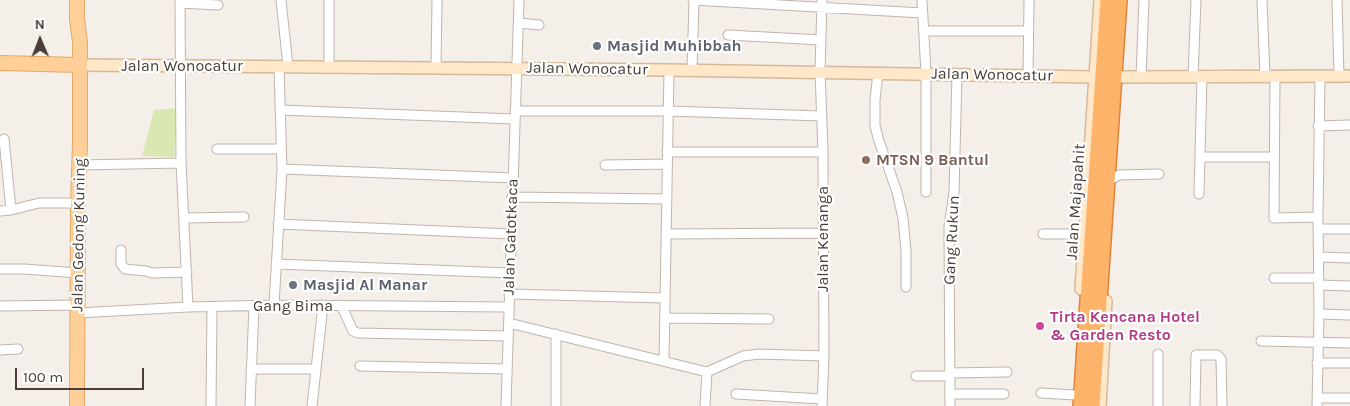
<!DOCTYPE html>
<html>
<head>
<meta charset="utf-8">
<style>
	body { margin:0 }
	#map { position:relative; width:1350px; height:406px; overflow:hidden; background:#f4efe9; font-family:Karla,sans-serif }
	canvas { display:block }
	.north { position:absolute; left:15px; top:15px; width:50px; height:50px; -webkit-text-stroke:4px #fff; paint-order:stroke; rotate:359deg; font-size:14px; font-weight:700; line-height:20px; text-align:center; color:#483e37 }
	.north::after { content:''; display:block; margin:auto; width:18px; height:22px; background:#483e37; clip-path:polygon(50% 0,100% 100%,50% 72%,0 100%) }
	.scale { position:absolute; left:15px; top:368px; width:129px; height:22px; box-sizing:border-box; border:2px solid #483e37; border-top:0; padding-left:6px; font-size:15px; line-height:18px; white-space:nowrap; color:#483e37; -webkit-text-stroke:4px #fff; paint-order:stroke }
</style>
</head>
<body>
<div id="map">
<canvas width="1350" height="406"></canvas>
<div class="north">N</div>
<div class="scale">100 m</div>
</div>
<script>
const context = document.querySelector('canvas').getContext('2d');
context.lineJoin = 'round';
function paint(path, color) {
  context.fillStyle = color;
  context.fill(path, 'evenodd');
}
function trace(path, color, width, dash) {
  context.strokeStyle = color;
  context.lineWidth = width;
  context.lineCap = dash ? 'butt' : 'round';
  context.setLineDash(dash || []);
  context.stroke(path);
}
function drawText(font, color, halo, rows, align = 'center') {
  context.font = font + ' Karla,sans-serif';
  context.lineWidth = 4.5;
  context.setLineDash([]);
  context.textBaseline = 'middle';
  context.strokeStyle = halo;
  context.fillStyle = color;
  for (const [text, x, y, turn = 0] of rows) {
    context.save();
    context.translate(x, y);
    context.rotate((+turn || 0) * Math.PI / 180);
    context.textAlign = isNaN(turn) ? turn : align;
    if (halo) context.strokeText(text, 0, 0);
    context.fillText(text, 0, 0);
    context.restore();
  }
}
const green = new Path2D(`
	M 177,108 L 174,157 L 142,156 L 154,110 Z`);
const street = new Path2D(`
	M 180,0 L 181,163 L 188,307
	M 281,0 L 288,66
	M 329,0 L 329,66
	M 693,0 L 922,13
	M 922,0 L 926,74 L 926,192
	M 1262,0 L 1265,76
	M 1337,0 L 1339,76
	M 180,3 L 218,5
	M 519,23 L 539,25
	M 924,31 L 1028,31
	M 728,35 L 821,40
	M 436,68 L 437,0
	M 692,70 L 694,1
	M 878,73 L 875,100 L 875,126 L 879,141 L 897,192 L 903,218 L 906,251 L 906,287
	M 1028,76 L 1029,0
	M 1275,76 L 1274,218 L 1318,217
	M 1141,77 L 1144,0
	M 1193,77 L 1196,0
	M 280,110 L 514,119
	M 515,111 L 668,111 L 822,116
	M 1318,126 L 1350,125
	M 4,139 L 11,210
	M 217,149 L 281,149
	M 667,152 L 823,152
	M 1200,157 L 1274,157
	M 80,165 L 181,163
	M 605,165 L 667,164
	M 282,169 L 513,178
	M 1114,178 L 1119,175 L 1159,174
	M 1199,194 L 1202,77
	M 512,197 L 667,199
	M 0,211 L 11,210 L 39,203 L 78,203
	M 184,218 L 244,217
	M 278,224 L 511,234
	M 1318,229 L 1350,229
	M 666,234 L 823,233
	M 1043,234 L 1085,234
	M 121,250 L 121,264 L 125,269 L 146,271 L 152,273 L 187,272
	M 1320,257 L 1350,258
	M 276,264 L 510,273
	M 0,269 L 24,269 L 78,273
	M 1274,278 L 1319,278
	M 1319,285 L 1350,286
	M 509,294 L 665,298
	M 274,305 L 282,169 L 279,66
	M 341,305 L 353,331 L 358,333 L 508,336
	M 0,306 L 78,305
	M 78,313 L 188,307 L 274,305 L 509,307
	M 1319,314 L 1350,315
	M 665,318 L 769,319
	M 509,323 L 707,372 L 743,356 L 759,354 L 824,356
	M 1261,341 L 1350,343
	M 0,350 L 18,349
	M 1158,354 L 1158,406
	M 664,361 L 669,70
	M 1317,363 L 1350,363
	M 360,366 L 507,369
	M 251,369 L 316,369
	M 949,373 L 1007,372
	M 916,376 L 949,376
	M 1041,393 L 1075,395
	M 736,394 L 822,399
	M 950,394 L 1004,394
	M 1317,398 L 1350,398
	M 211,406 L 212,307
	M 250,406 L 254,306
	M 312,406 L 323,305
	M 506,406 L 519,0
	M 556,406 L 556,334
	M 705,406 L 707,372
	M 822,406 L 824,356 L 823,152 L 820,72 L 822,0
	M 950,406 L 949,227 L 954,192 L 957,75
	M 1195,406 L 1196,355 L 1217,355 L 1221,359 L 1222,406
	M 1317,406 L 1319,314 L 1318,217 L 1320,76`);
const secondary = new Path2D(`
	M 80,65 L 669,70 L 1094,77
	M 1120,77 L 1350,76
	M 1081,289 L 1100,0
	M 1100,406 L 1106,301`);
const primary = new Path2D(`
	M 0,63 L 80,65
	M 77,406 L 78,203 L 80,143 L 80,42 L 77,19 L 77,0`);
const highway = new Path2D(`
	M 1081,406 L 1108,0
	M 1092,406 L 1119,0`);
const markers = [
	[597,46,5,"#6b7280"],
	[866,160,5,"#8d6e63"],
	[293,285,5,"#6b7280"],
	[1040,326,5,"#d1479c"]
];
const worshipNames = [
	["Masjid Muhibbah",607,46],
	["Masjid Al Manar",303,285]
];
const streetNames = [
	["Jalan Wonocatur",182,66],
	["Jalan Wonocatur",587,69,1],
	["Jalan Wonocatur",992,75,1],
	["Jalan Majapahit",1076,202,-86],
	["Jalan Gedong Kuning",79,235,-89],
	["Jalan Gatotkaca",511,237,-88],
	["Jalan Kenanga",823,239,-90],
	["Gang Rukun",952,240,-87],
	["Gang Bima",293,306]
];
const educationNames = [
	["MTSN 9 Bantul",876,160]
];
const hotelNames = [
	["Tirta Kencana Hotel",1050,317],
	["& Garden Resto",1050,335]
];
paint(green, '#d9e8b2');
trace(street, '#c0b5ab', 11);
trace(secondary, '#d4ba99', 14);
trace(primary, '#e4a967', 16);
trace(highway, '#de8439', 18);
trace(street, '#fff', 9);
trace(secondary, '#ffe8c9', 11);
trace(primary, '#fecf98', 14);
trace(highway, '#feb36a', 15);
for (const [x, y, r, color] of markers) {
  const dot = new Path2D();
  dot.arc(x, y, r, 0, 2 * Math.PI);
  context.fillStyle = color;
  context.fill(dot);
  trace(dot, '#fff', 2);
}
drawText('bold 16px', '#5b616d', '#fff', worshipNames, 'left');
drawText('16px', '#483e37', '#fff', streetNames);
drawText('bold 16px', '#785e54', '#fff', educationNames, 'left');
drawText('bold 16px', '#b23c85', '#fff', hotelNames, 'left');
</script>
</body>
</html>
